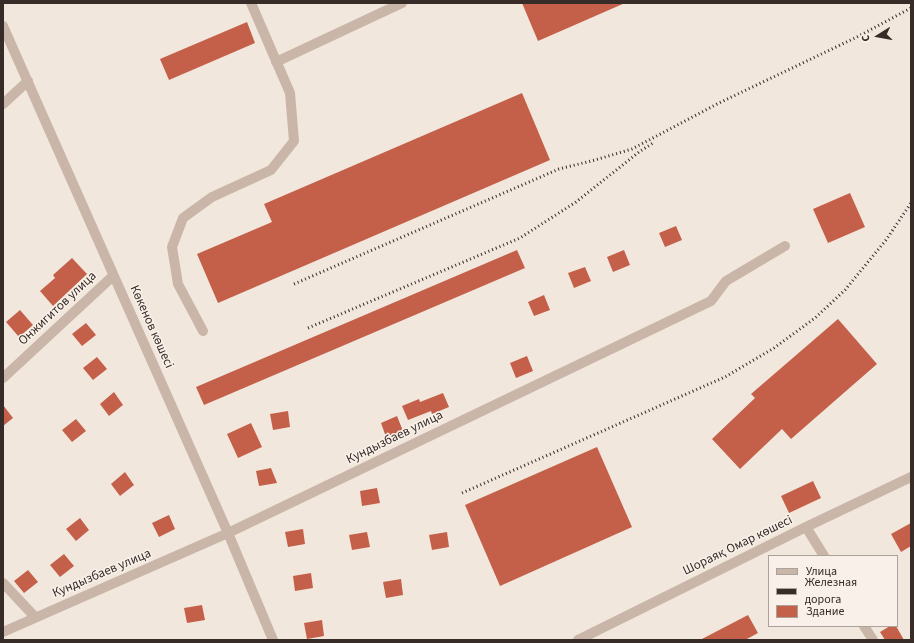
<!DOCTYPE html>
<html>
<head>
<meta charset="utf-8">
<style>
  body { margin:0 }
  #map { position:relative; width:914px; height:643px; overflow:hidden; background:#f2e7dd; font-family:"Source Sans 3",sans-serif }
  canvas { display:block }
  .frame { position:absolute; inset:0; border:4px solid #372c28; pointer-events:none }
  .legend { position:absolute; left:768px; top:555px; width:130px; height:72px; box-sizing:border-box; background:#f9f1e9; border:1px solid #aba29c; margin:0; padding:5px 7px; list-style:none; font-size:12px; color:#372c28 }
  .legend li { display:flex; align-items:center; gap:8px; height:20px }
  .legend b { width:20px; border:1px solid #aba29c }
  .north { position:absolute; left:858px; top:16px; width:40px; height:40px; -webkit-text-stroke:3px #f9f1e9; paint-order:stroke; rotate:259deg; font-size:11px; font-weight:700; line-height:16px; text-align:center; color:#372c28 }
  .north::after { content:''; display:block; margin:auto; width:14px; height:18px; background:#372c28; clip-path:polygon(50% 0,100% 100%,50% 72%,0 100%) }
</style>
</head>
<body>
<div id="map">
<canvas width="914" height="643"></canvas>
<div class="frame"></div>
<ul class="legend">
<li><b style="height:5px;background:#cab6a9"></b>Улица</li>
<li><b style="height:5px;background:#372c28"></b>Железная дорога</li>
<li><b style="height:11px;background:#c46049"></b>Здание</li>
</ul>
<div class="north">С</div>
</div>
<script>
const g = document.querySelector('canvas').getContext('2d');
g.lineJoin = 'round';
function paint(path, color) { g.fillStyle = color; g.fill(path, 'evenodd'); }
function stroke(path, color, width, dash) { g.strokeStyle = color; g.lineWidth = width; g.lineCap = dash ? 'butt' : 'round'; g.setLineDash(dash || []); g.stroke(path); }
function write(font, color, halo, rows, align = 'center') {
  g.font = font + ' "Source Sans 3",sans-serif'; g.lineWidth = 3; g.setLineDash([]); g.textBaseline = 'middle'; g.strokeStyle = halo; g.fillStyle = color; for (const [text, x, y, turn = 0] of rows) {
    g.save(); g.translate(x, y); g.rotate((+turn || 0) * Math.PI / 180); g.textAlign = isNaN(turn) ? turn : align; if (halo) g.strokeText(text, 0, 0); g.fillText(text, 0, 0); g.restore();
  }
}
paint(new Path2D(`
  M522 3H625L538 41Z
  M247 22 255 43 169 80 160 59Z
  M522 93 550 160 218 303 197 254 272 222 264 204Z
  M850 193 865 227 828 243 813 209Z
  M676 226 682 240 665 247 659 233Z
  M517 250 525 268 204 405 196 387Z
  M624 250 630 265 613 272 607 257Z
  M72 258 87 274 53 306 40 291 55 278 53 275Z
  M585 267 591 281 574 288 568 273Z
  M544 295 550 310 534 316 528 302Z
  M20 310 33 325 19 337 6 322Z
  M838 319 877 364 791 439 782 429 740 469 712 439 755 398 751 394Z
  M86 323 96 335 82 346 72 334Z
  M527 356 533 371 516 378 510 363Z
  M97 357 107 369 93 380 83 368Z
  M114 392 123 405 109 416 100 404Z
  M443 393 449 407 432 414 431 411 408 420 402 406 419 399 420 402Z
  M3 405 13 418 3 426Z
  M288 411 290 427 273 430 270 414Z
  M397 416 403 431 386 437 381 423Z
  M76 419 86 431 72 442 62 430Z
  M251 423 262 447 238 458 227 434Z
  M597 447 632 527 500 586 465 505Z
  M271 468 277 483 259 486 256 471Z
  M125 472 134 485 120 496 111 484Z
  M813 481 821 498 789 513 781 496Z
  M377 488 380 503 362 506 360 491Z
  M169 515 175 529 159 537 152 523Z
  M80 518 89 530 76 541 66 529Z
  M911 523V546L901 552 891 534Z
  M303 529 305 544 288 547 285 532Z
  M367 532 370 547 352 550 349 535Z
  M447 532 449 547 432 550 429 535Z
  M64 554 74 566 60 577 50 565Z
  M28 570 38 582 24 593 14 581Z
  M311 573 313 588 295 591 293 576Z
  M401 579 403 595 386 598 383 582Z
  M202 605 205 620 187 623 184 608Z
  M748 615 758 633 745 640H700Z
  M322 620 324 636 307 639 304 623Z
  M890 626H896L904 640H885L880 632Z`), '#c46049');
stroke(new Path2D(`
  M3 26 228 533 273 640
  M276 62 402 3
  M3 104 28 81
  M203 331 178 284 172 247 183 218 212 197 271 170 294 141 290 93 251 3
  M3 378 113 276
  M806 527 824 556
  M3 583 35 617
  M864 626 873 640
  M3 632 228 533 711 301 726 281 785 246
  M578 640 806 527 911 477`), '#cab6a9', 10);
stroke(new Path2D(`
  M294 284 559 169 595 160 632 149 719 103 857 37 911 8
  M308 328 520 238 576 202 639 152 653 143
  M462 493 725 377 774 348 815 318 845 290 886 240 911 203`), '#372c28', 3, [1, 3]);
write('13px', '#372c28', '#f9f1e9', [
  ["Онжигитов улица",58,309,-43],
  ["Көкенов көшесі",151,327,66],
  ["Кундызбаев улица",395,438,-26],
  ["Шораяқ Омар көшесі",738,546,-26],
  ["Кундызбаев улица",102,574,-23]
]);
</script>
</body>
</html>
